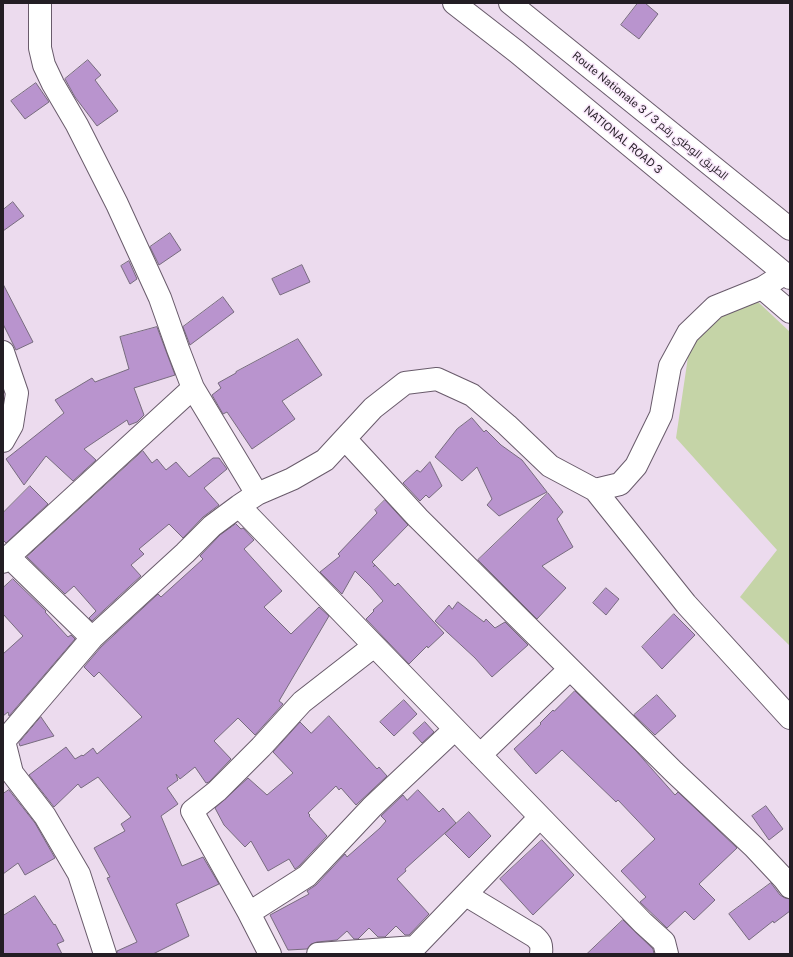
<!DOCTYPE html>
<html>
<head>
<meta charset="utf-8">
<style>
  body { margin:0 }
  #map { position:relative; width:793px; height:957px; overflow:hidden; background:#ecdbee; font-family:"Public Sans",sans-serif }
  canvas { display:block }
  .frame { position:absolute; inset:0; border:4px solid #231d24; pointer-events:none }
</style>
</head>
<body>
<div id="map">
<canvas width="793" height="957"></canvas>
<div class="frame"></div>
</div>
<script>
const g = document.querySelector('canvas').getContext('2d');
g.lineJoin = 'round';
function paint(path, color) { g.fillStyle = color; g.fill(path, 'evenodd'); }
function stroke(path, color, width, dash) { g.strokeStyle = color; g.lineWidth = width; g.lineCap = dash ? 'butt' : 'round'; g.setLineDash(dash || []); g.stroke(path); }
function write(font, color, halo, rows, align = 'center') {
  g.font = font + ' "Public Sans",Cairo,sans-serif'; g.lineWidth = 3; g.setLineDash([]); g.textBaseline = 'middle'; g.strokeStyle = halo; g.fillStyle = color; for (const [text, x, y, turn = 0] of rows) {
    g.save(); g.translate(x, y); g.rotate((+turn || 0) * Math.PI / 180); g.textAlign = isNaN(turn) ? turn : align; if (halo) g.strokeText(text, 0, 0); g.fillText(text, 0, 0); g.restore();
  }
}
paint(new Path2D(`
  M756 300 790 332V646L740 597 777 550 676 438 689 350 716 313Z`), '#c5d4a7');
const building = new Path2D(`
  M638 3H645L658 14 639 39 621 25Z
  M88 60 101 75 95 80 118 111 97 126 75 97 65 79Z
  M36 83 49 102 25 119 11 101Z
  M13 202 24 216 3 231V210Z
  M170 233 181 250 159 265 150 247Z
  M129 261 137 279 130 284 121 266Z
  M302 265 310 282 280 295 272 279Z
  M3 284 33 342 16 350 3 324Z
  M223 297 234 312 190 345 183 327Z
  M157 327 175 375 134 388 144 415 137 422 129 425 127 420 84 449 96 460 73 481 46 456 24 485 6 459 64 413 55 400 92 378 95 382 129 369 120 337Z
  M298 339 322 375 282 401 295 419 252 449 227 412 223 414 212 395 221 388 218 383 236 373V372Z
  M472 418 484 432 486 430 501 445 522 460 547 492 499 516 487 505 492 499 477 467 462 481 435 457 457 429Z
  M143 451 152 463 157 459 166 470 176 462 189 477 213 458H219L227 469 204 488 219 505 203 517 183 538 169 524 139 549 144 554 131 565 141 576 92 621 89 618 96 611 74 586 65 594 27 557Z
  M430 462 442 486 429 498 426 495 420 501 403 483 417 470 420 472Z
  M30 486 48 504 6 543 3 540V513Z
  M548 493 563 512 557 519 573 547 542 566 566 588 537 619 478 560Z
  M385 500 408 525 372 562 375 565 373 567 375 565 395 586 398 583 444 633 428 648 427 646 409 664 366 619 374 611 373 610 383 601 371 587 355 571 342 594 320 572 340 556 338 554 377 513 375 510Z
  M236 524 241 529 243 528 254 540 244 549 282 591 264 607 291 634 319 607 329 616 279 701 283 704 255 735 238 718 214 741 231 759 209 782 206 783 195 767 180 779 176 774 178 780 167 788 178 804 161 816 182 866 203 857 219 884 176 904 189 936 153 954H117V951L137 942 107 878 110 877 94 848 125 831 121 824 131 817 98 777 81 788 78 784 54 807 29 775 66 747 75 759 82 755 83 756 93 748 97 754 142 717 99 672 94 677 84 667 101 647 158 594 161 597 203 559 200 556 220 535Z
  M13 579 46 611 45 612 68 637 71 635 75 639 9 716 8 712 3 716V654L23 636 3 614V588Z
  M606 588 619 599 606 615 593 603Z
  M458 602 484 622 486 619 495 628 505 622 528 645 492 677 475 658 435 621 449 605 452 609Z
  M674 614 695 635 662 669 642 647Z
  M575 691 636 751 675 795 678 792 737 848 699 884 715 900 694 920 685 911 667 928 640 902 646 897 621 871 655 839 618 800 616 802 562 750 536 774 514 749 541 724 540 723 553 710 554 711Z
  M657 695 676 716 655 735 634 715Z
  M404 700 417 714 394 736 380 722Z
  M329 716 377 769 379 767 387 776 356 805 341 788 339 790 336 786 308 813 310 815 309 816 327 836 299 866 295 869 289 859 268 871 251 841 245 847 224 825 215 808 248 778 267 795 293 773 273 752 300 722 311 733Z
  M41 717 54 736 20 746 19 743Z
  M425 722 434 732 422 743 413 733Z
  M9 790 35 823 55 858 25 875 18 863 3 874V794Z
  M418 790 439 812 443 808 456 823 405 869 406 871 397 879 429 914 409 935H405L396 926 385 937H378L369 928 358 939H354L347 931 337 940 317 942 311 944 307 949 288 950 270 915 309 894 307 891 316 885 345 854 347 857 380 828 386 821 381 816 403 795 407 800Z
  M766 806 783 829 769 840 752 816Z
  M469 812 491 836 469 858 445 834Z
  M542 840 574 875 533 915 500 879Z
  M771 883 780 895 785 898 790 899V911L774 923 773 921 749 940 729 914Z
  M35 896 54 925 55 924 64 941 57 944 62 954H3V916Z
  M623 920 653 949 654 954H587Z`);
paint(building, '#b994ce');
stroke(building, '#776b7e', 1);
const minor = new Path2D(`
  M40 3V48L44 65 53 84 77 125 117 204 160 298 178 349 193 388 257 494
  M762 288 790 312
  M3 352 17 393 12 425 3 441
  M346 440 418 518 674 772 754 847 784 879 790 887
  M595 490 620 484 636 466 661 415 670 366 688 333 715 307 762 288 784 274
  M239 506 643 923 664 942 667 954
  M9 557 92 638
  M3 562 193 388
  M4 741 92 638 185 553 212 526 239 506 257 494 292 479 325 460 373 408 405 383 437 379 472 395 507 425 550 466 595 490 686 604 790 718
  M4 741 12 773 45 816 79 874 105 954
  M480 755 570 669
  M466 895 534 936C541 942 542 945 541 954
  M249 913 307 876 372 807 455 729
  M270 954 249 913 192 811 217 791 261 747 302 702 374 646
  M318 954 415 947 540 817`);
const trunk = new Path2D(`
  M454 3 517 52 790 278
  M510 3 790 229`);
stroke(minor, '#695b6b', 24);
stroke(trunk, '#695b6b', 24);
stroke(minor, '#fff', 22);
stroke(trunk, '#fff', 22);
write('11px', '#231d24', '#f9e8fb', [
  ["Route Nationale 3 / الطريق الوطني رقم 3",650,116,39],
  ["NATIONAL ROAD 3",623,140,40]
]);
</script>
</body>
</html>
